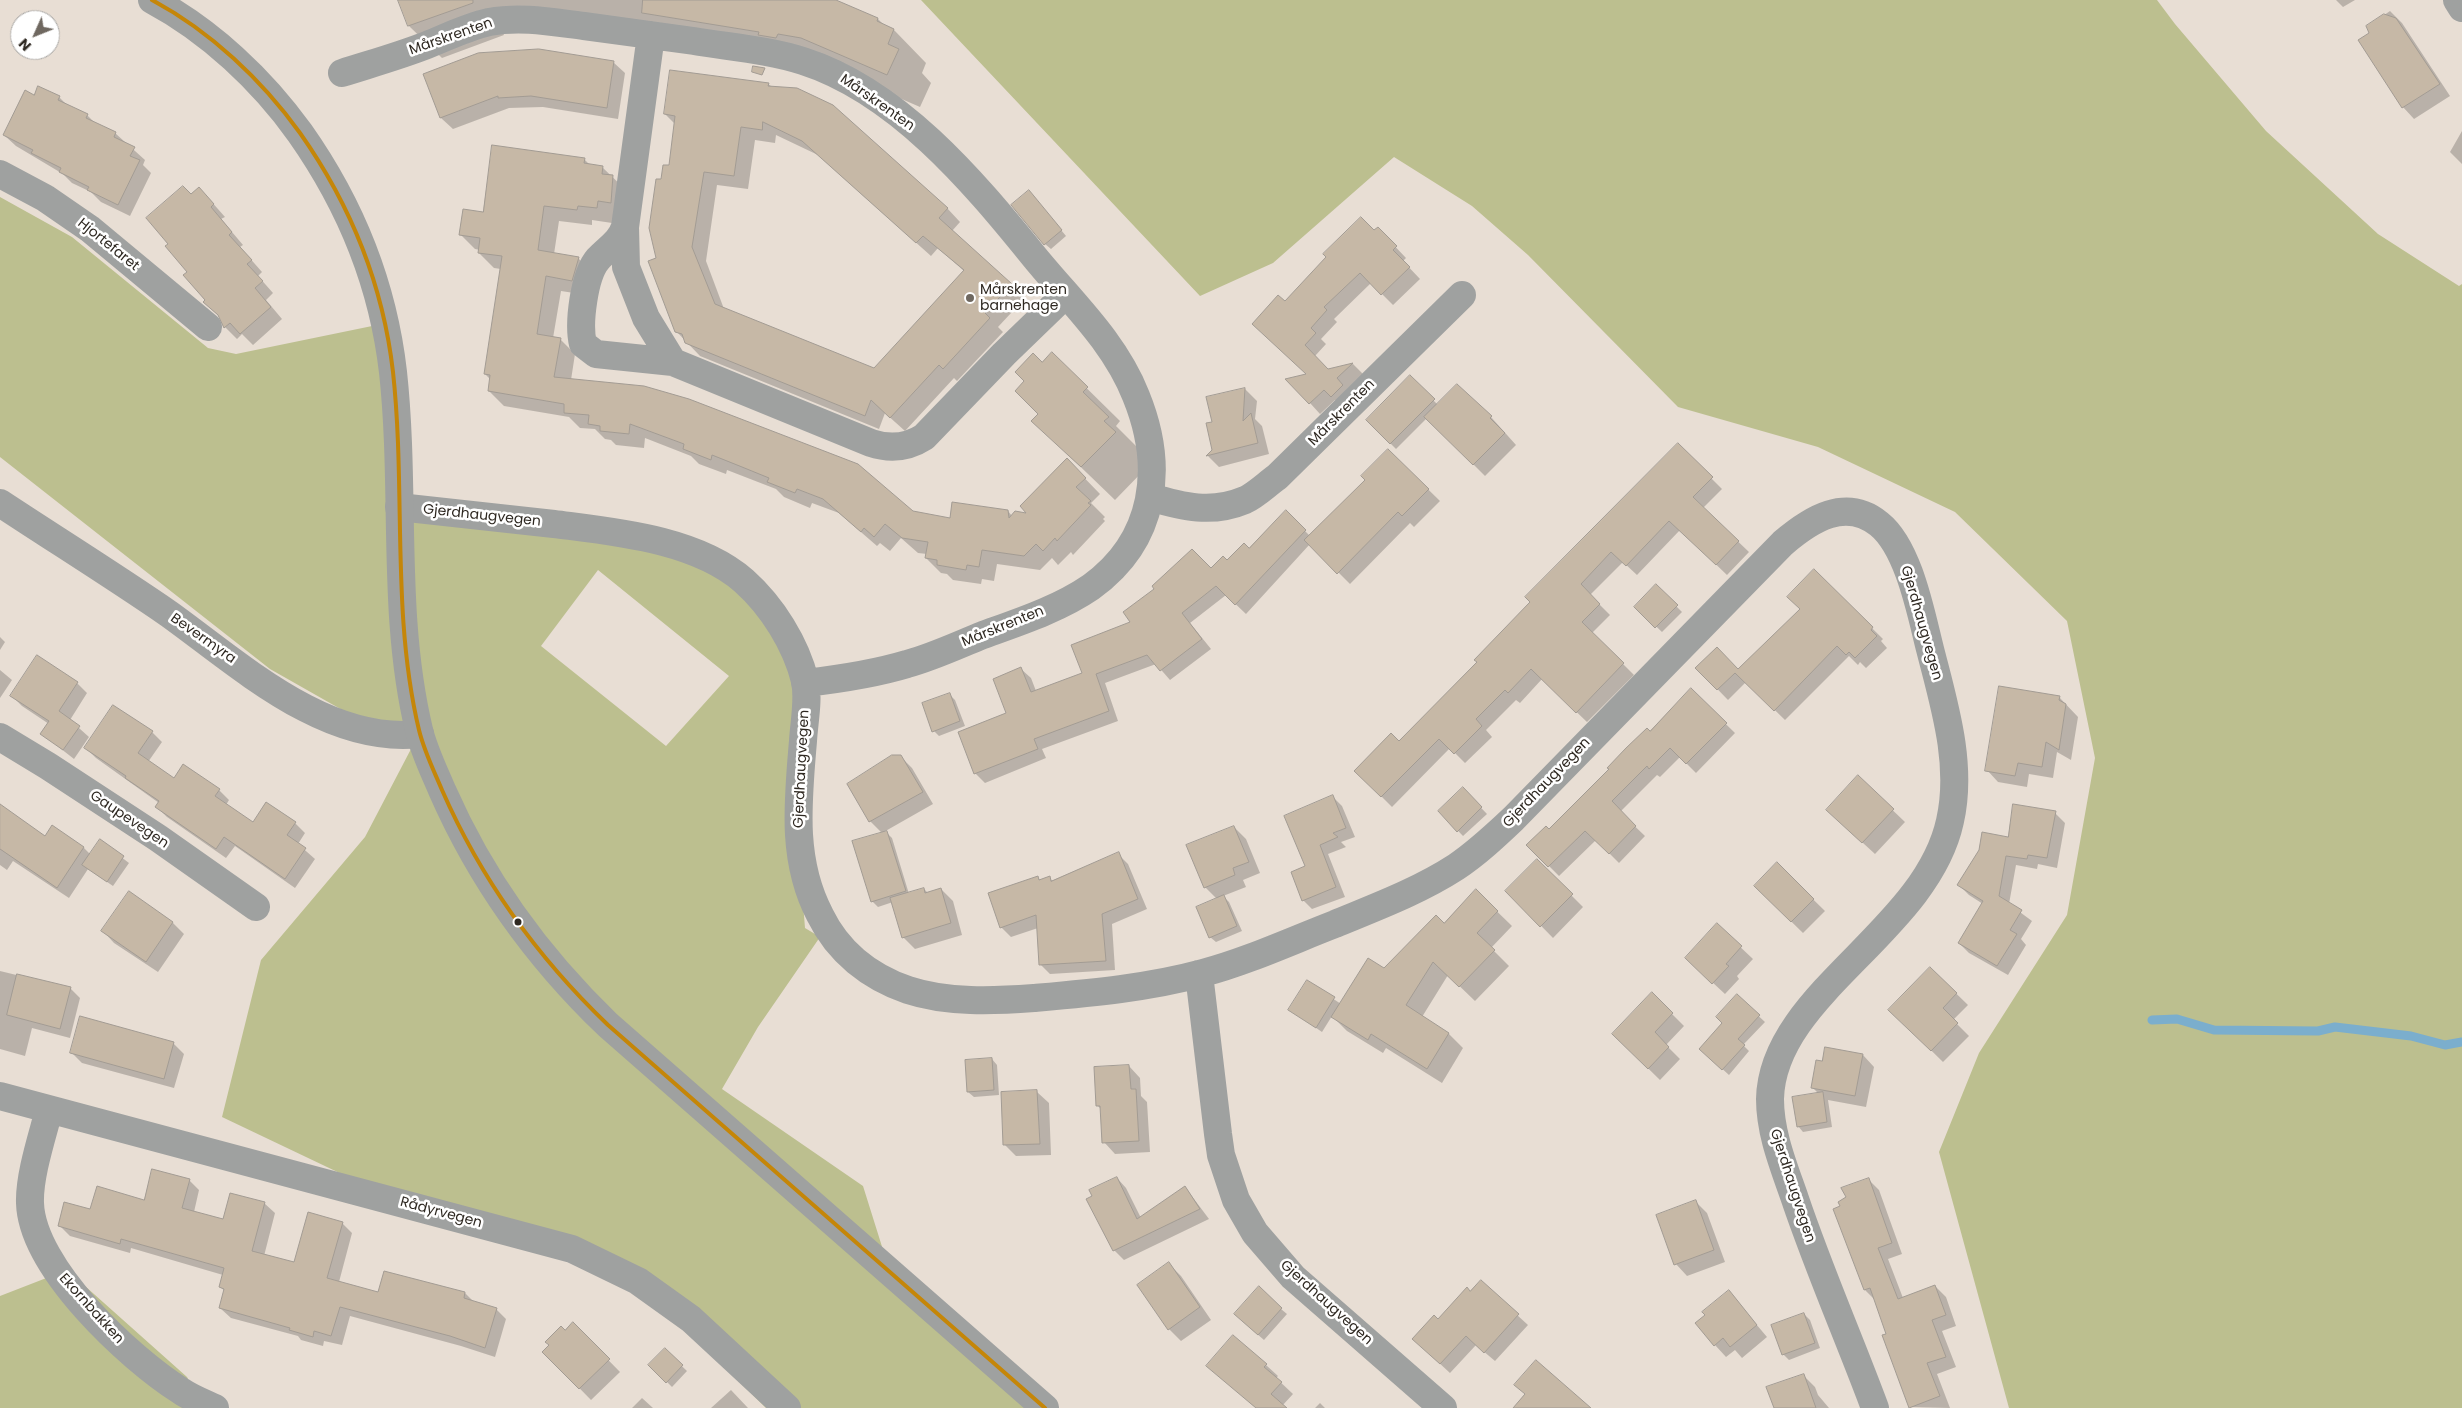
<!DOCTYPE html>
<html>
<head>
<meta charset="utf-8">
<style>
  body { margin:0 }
  #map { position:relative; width:2462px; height:1408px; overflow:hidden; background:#e8ded4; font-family:Poppins,sans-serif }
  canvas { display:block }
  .north { position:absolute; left:10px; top:10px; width:50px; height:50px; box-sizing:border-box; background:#fff; border:1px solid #aba9a6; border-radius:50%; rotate:226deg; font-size:14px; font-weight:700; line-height:20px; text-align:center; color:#2e2821 }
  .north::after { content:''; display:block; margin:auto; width:18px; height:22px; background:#6f6860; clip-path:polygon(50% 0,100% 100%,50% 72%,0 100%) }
</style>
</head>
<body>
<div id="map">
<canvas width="2462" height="1408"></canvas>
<div class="north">N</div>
</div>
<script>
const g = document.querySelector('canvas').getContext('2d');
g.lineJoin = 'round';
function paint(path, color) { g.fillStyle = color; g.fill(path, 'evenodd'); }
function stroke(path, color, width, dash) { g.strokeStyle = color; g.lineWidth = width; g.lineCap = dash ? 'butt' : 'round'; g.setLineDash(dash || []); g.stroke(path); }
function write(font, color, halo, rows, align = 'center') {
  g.font = font + ' Poppins,sans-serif'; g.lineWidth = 5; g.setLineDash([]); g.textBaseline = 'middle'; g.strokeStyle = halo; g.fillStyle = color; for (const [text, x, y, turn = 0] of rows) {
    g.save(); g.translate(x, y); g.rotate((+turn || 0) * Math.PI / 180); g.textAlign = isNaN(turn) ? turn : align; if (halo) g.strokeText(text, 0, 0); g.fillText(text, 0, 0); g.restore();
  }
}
paint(new Path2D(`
  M921 0H2157L2175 24 2266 131 2378 234 2459 286 2462 284V1408H2009L1939 1152 1979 1053 2067 915 2095 758 2067 621 1955 512 1818 447 1678 407 1528 255 1472 206 1394 157 1273 263 1200 296Z
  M0 197 72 237 208 348 236 354 377 325 414 499 714 557 793 623 795 803 805 928 820 937 758 1027 722 1089 863 1186 884 1253 1034 1408H766L617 1262 348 1177 222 1117 261 960 365 837 411 749 270 669 0 457ZM598 570 729 676 666 746 541 646Z
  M67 1270 187 1377 203 1408H0V1296Z`), '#bcbf8f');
paint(new Path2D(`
  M400 0H833L878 19 885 26 894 30 926 63 922 73 931 83 920 107 835 70 498 21 504 35 442 58 409 26Z
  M2336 0H2355L2343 7Z
  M2390 11 2402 23 2450 96 2414 119 2403 107 2367 27Z
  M613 62 625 73 618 119 543 107 509 108 453 129 441 118 425 74Z
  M768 84 947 208 960 222 952 231 1025 298 998 327 1003 332 957 381 954 378 905 431 885 413 879 429 700 356 676 331 657 259 662 181 670 167 675 124 665 114ZM776 135 818 155 931 256 938 248 964 271 874 369 724 309 706 261 717 185 748 189 755 140 775 143Z
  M34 97H59L68 106 87 115 96 124 115 133 145 160 143 165 151 173 130 216 101 202 91 192 72 183 63 174 16 146 4 135Z
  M2462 131V164L2450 152Z
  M584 159 590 165 602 167 628 192 612 223 592 220V225L559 221 554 254 578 258 593 273 587 295 561 291 553 338 560 339 575 354 571 380 912 513 951 519 1008 511 1012 516 1029 515 1067 460 1100 494 1091 503 1105 517 1103 519 1105 521 1073 555 1071 552 1058 565 1052 558 1040 570 997 564 994 581 982 579 981 584 953 580 947 574 941 573 926 558 927 554 918 553 901 538 890 551 880 543 877 546 839 513 812 503 810 508 784 497 776 489 727 470 726 474 699 464 691 456 645 438 644 448 616 445 611 440 605 439 595 429 580 428 569 417 504 406 489 391 491 380 485 374 501 269 494 268 479 253 480 250 475 249 460 234 484 213Z
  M191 195 210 200 225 217 221 219 243 245 240 247 262 272 258 276 273 293 266 300 282 319 253 345 242 334 237 339 225 327 221 318 204 302 207 300 188 272Z
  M1034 197 1066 236 1051 249 1045 244Z
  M1374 232 1388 239 1406 258 1403 261 1420 279 1393 305 1371 283 1334 319 1337 322 1321 339 1326 344 1315 356 1328 370 1353 364 1363 374 1346 390 1353 397 1342 407 1335 400 1320 414 1310 403 1308 375 1285 303Z
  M1052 354 1120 421 1116 426 1141 451 1148 466 1115 500 1033 421 1040 414 1042 364Z
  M1410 377 1438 405 1491 417 1516 445 1485 476 1427 418 1396 449 1367 420Z
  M1245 389 1257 401 1255 419 1262 426 1269 454 1219 467 1208 456 1214 450 1213 423 1207 398Z
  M1678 445 1722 489 1703 508 1749 552 1727 575 1680 530 1637 575 1623 562 1590 595 1610 615 1592 633 1634 675 1587 722 1542 679 1520 703 1516 700 1486 730 1492 737 1465 763 1450 748 1392 807 1356 771 1399 743 1478 662Z
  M1388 450 1440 501 1414 527 1410 523 1350 584 1310 544 1246 614 1226 595 1190 623 1211 649 1170 680 1156 664 1105 683 1118 721 1042 749 1046 758 985 783 975 773 1008 713 1021 669 1031 678 1036 691 1084 674 1132 623 1211 570 1249 550 1286 512 1310 536 1367 480Z
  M1814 571 1883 639 1881 641 1887 648 1866 668 1860 662 1858 665 1849 656 1785 720 1746 682 1728 700 1697 668 1739 670 1802 609Z
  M1656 586 1682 612 1662 632 1636 607Z
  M0 637 5 642 0 650Z
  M0 670 12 680 0 698Z
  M77 683 87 693 70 720 89 737 74 759 42 734 49 724 22 706 12 696Z
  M1691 690 1735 733 1696 773 1680 757 1660 777 1657 775 1620 812 1645 836 1619 863 1596 840 1559 876 1528 845 1549 831Z
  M949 694 955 700 965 726 939 736 934 731Z
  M2059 697 2078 717 2071 760 2057 752 2053 778 2029 774 2027 787 1998 782 1987 770Z
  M152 732 162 742 148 762 174 780 184 766 219 790 229 800 226 805 253 824 295 823 305 833 298 844 315 859 295 888 235 846 226 858 167 817 157 807 159 803 96 758 86 748Z
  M900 756 912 768 933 804 882 833 870 821Z
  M1858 777 1905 822 1875 854 1839 821Z
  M1463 789 1487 814 1463 836 1439 811Z
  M1332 796 1342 806 1355 837 1341 842 1346 847 1328 854 1345 897 1312 909 1303 900 1306 867Z
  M0 806 45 837 84 848 91 855 100 841 129 863 113 886 88 869 69 898 13 861 7 870 0 865Z
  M2055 813 2065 823 2057 868 2038 864 2037 869 2016 865 2009 904 2032 921 2021 939 2026 945 2008 975 1969 953 1959 943 1983 904 1969 895 1959 885 2009 838Z
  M1234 827 1246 839 1260 873 1243 880 1246 887 1223 896 1229 902 1242 931 1216 942 1210 937 1217 899 1205 887Z
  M887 833 892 838 909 894 924 889 928 893 941 889 953 901 962 935 915 949 903 937 893 902 878 907 872 901Z
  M1118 854 1128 864 1147 909 1112 924 1115 970 1050 974 1040 964 1038 928 1011 937 1001 927 1037 877 1041 881 1049 878 1053 881Z
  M1537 861 1583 907 1553 938 1507 891Z
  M1777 864 1825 911 1803 933 1755 886Z
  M1476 891 1512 926 1491 948 1509 966 1475 1001 1448 975 1422 1017 1449 1034 1463 1048 1442 1083 1386 1048 1383 1053 1347 1031 1332 1016 1322 1032 1290 1010 1308 982 1341 1004 1444 925Z
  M173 923 184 934 158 972 114 943 103 931Z
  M1717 925 1753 959 1737 976 1739 979 1725 994 1698 969Z
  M1930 968 1968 1005 1953 1020 1969 1036 1943 1062 1890 1010Z
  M0 971 70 988 80 998 70 1038 32 1028 25 1056 0 1049Z
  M1652 994 1684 1026 1666 1045 1680 1059 1660 1080 1613 1034Z
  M1737 996 1765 1022 1743 1045 1749 1051 1729 1075 1706 1054Z
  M173 1043 184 1054 174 1088 82 1063 71 1052Z
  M1863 1055 1874 1067 1866 1107 1828 1100 1832 1127 1803 1132 1798 1126 1819 1094 1812 1087 1823 1062Z
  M992 1059 997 1065 999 1095 974 1097 968 1092Z
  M1129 1066 1140 1078 1141 1096 1147 1102 1150 1152 1115 1154 1104 1142 1102 1110 1097 1105Z
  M1037 1092 1049 1103 1051 1155 1016 1156 1004 1144Z
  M1117 1178 1126 1188 1141 1218 1185 1187 1209 1219 1124 1260 1114 1250Z
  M189 1180 199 1190 194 1212 224 1220 264 1203 275 1213 264 1256 295 1264 342 1223 352 1233 339 1282 379 1294 465 1293 475 1303 496 1309 506 1319 495 1357 461 1346 350 1316 342 1345 324 1341 323 1346 301 1340 298 1336 231 1318 220 1308 225 1291 220 1287 223 1275 131 1248 130 1253 70 1236 60 1226 91 1211 145 1202Z
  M1869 1180 1879 1190 1902 1254 1888 1259 1903 1298 1935 1286 1946 1297 1956 1326 1942 1331 1956 1367 1937 1374 1950 1408 1910 1407 1899 1381 1901 1380 1888 1334 1875 1300 1865 1290 1841 1207Z
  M1695 1201 1707 1213 1725 1262 1687 1276 1676 1264 1657 1215Z
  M1169 1264 1181 1276 1211 1320 1181 1341 1169 1329Z
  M1481 1282 1528 1325 1495 1361 1476 1345 1450 1373 1424 1349 1438 1321Z
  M1729 1292 1767 1337 1742 1358 1735 1350 1726 1357 1715 1345Z
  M1281 1309 1287 1314 1264 1340 1241 1320Z
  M1804 1314 1810 1320 1820 1348 1789 1360 1783 1354Z
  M573 1324 620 1372 591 1400 544 1352Z
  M665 1350 687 1371 672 1387 650 1365Z
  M1266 1365 1278 1376 1276 1378 1293 1394 1282 1406 1284 1408H1256L1208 1366Z
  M1803 1375 1815 1387 1818 1395 1829 1408H1776Z
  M731 1390 748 1408H711Z
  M642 1398 653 1408H632Z
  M1320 1403 1325 1408H1315Z`), '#0003');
stroke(new Path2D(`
  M2152 1020 2177 1019 2214 1030 2318 1031 2335 1027 2411 1036 2445 1045 2462 1042`), '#7baecd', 9);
const building = new Path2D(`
  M398 0H473V3L408 26Z
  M643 0H836L878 18 877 21 894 29 888 44 899 49 887 75 801 38 778 34 776 38 758 35 759 32 642 13Z
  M2384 14 2396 18 2440 84 2402 108 2358 40 2369 33 2366 26Z
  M539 49 614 61 607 108 531 96 498 98V96L440 118 423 74 478 53Z
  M753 66 765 68 762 75 752 72Z
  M670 70 769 83 768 86 797 88 833 105 948 208 939 218 1012 284 985 313 990 318 943 369 939 365 890 418 871 400 865 416 685 343 682 334 675 332 648 261 656 258 649 228 656 179H661L663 165H669L675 116 664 114ZM763 122 802 141 916 243 923 236 964 270 874 368 715 304 692 247 704 172 734 176 741 127 762 130Z
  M38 86 60 96 58 100 88 114 86 118 116 132 114 137 135 147 130 156 140 160 118 205 87 190 89 187 59 172 61 168 31 153 33 150 3 135 25 90 34 95Z
  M492 145 585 158 584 163 603 166 602 174 613 175 611 203 598 201 597 208 578 206 577 210 544 206 538 250 579 257 572 281 546 276 537 334 561 338 554 377 644 386 689 399 858 464 913 511 950 518 952 502 1008 510 1009 518 1015 511 1026 513 1020 506 1067 458 1086 478 1076 487 1091 501 1088 503 1091 505 1057 541 1055 538 1043 551 1036 544 1024 556 982 550 979 567 967 565 966 570 937 565V560L925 558 928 542 902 538 885 524 874 537 864 528 861 532 823 499 797 489 795 493 767 482 769 478 742 467 712 455 711 460 683 449 684 444 630 424 629 434 600 431V426L588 424 589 415 564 413V404L488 391 490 375 484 374 502 256 478 253 480 238 459 235 463 209 483 212Z
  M183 186 191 194 199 187 214 204 211 207 232 232 229 235 252 260 247 264 263 281 255 288 271 307 240 334 230 323 224 328 218 315 203 302 205 300 183 275 187 272 165 246 168 244 146 218Z
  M1029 190 1062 230 1044 245 1011 205Z
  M1361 217 1374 230 1378 227 1397 246 1393 250 1410 267 1381 295 1360 273 1324 307 1327 310 1311 328 1316 333 1305 345 1328 369 1353 363 1337 378 1343 385 1331 397 1324 390 1309 404 1285 379 1306 374 1252 324 1278 295 1285 301 1326 257 1323 254Z
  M1052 352 1088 387 1083 392 1109 417 1104 421 1116 432 1081 467 1031 421 1038 414 1015 391 1024 381 1015 372 1033 353 1042 362Z
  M1410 375 1435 399 1390 444 1366 420Z
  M1457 384 1492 416 1490 418 1505 433 1473 465 1424 417Z
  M1245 388 1243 421 1251 413 1258 443 1206 456 1212 450 1206 423 1212 422 1206 397Z
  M1678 443 1713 477 1693 497 1739 541 1716 565 1669 521 1626 566 1611 552 1581 584 1600 604 1582 622 1624 663 1576 713 1531 669 1508 693 1505 690 1476 719 1482 726 1454 754 1439 739 1381 797 1354 771 1391 733 1399 741 1477 662 1474 660 1530 602 1525 597Z
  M1388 449 1429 489 1402 516 1398 512 1337 574 1304 540 1365 480 1361 476Z
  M1286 510 1306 530 1235 605 1216 586 1182 613 1202 639 1160 671 1147 655 1096 674 1109 711 1034 739 1038 749 974 774 958 732 1006 713 993 679 1021 667 1031 692 1082 673 1071 645 1130 622 1123 612 1154 589 1152 586 1192 549 1211 568 1223 556 1227 560 1244 543 1249 548Z
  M1814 569 1873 627 1871 630 1877 636 1855 658 1849 652 1846 655 1837 646 1774 711 1735 673 1717 690 1695 668 1717 647 1738 669 1800 609 1787 597Z
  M1656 584 1678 605 1655 628 1634 607Z
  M37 655 78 682 59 711 80 726 63 750 40 734 49 721 10 696Z
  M1999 686 2060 696 2059 700 2066 704 2059 750 2046 742 2042 767 2018 763 2015 776 1985 771Z
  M1691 688 1727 723 1686 764 1670 748 1649 769 1647 766 1612 801 1636 826 1609 854 1585 831 1548 867 1526 845 1546 826 1549 829 1609 769 1607 768 1626 748 1647 728 1650 731Z
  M950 693 960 721 932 732 922 703Z
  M113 705 153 731 138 753 174 778 183 764 220 789 215 796 253 822 266 802 296 822 287 835 306 848 285 879 224 837 216 849 155 807 159 801 125 778 126 776 84 748Z
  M892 755H901L923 792 869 822 847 784Z
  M1858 775 1894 809 1862 843 1826 810Z
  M1463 787 1482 807 1457 832 1438 811Z
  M1333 795 1346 828 1333 833 1338 837 1320 845 1336 887 1302 901 1291 872 1305 866 1284 816Z
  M0 804 45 836 52 825 84 847 57 888 0 849Z
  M2013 804 2056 811 2047 858 2028 855 2027 859 2006 856 1999 896 2022 910 2010 930 2017 934 1997 966 1958 943 1983 901 1957 885 1979 850 1982 832 2008 837Z
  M1234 826 1249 862 1233 868 1235 875 1204 888 1186 845Z
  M887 831 906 891 871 902 852 841Z
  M100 839 124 856 107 882 82 865Z
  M1119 852 1138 899 1102 914 1106 961 1039 965 1036 915 1000 928 988 893 1038 876 1039 880 1050 876 1051 881Z
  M1537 859 1573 894 1540 927 1505 891Z
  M1777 862 1814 899 1791 922 1754 886Z
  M924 888 925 893 941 888 951 923 902 938 890 898Z
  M1476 889 1498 911 1477 933 1495 950 1459 987 1433 962 1406 1005 1449 1033 1427 1069 1371 1034 1368 1040 1331 1017 1368 958 1384 968 1436 915 1444 923Z
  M129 891 173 922 146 962 101 931Z
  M1224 895 1237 926 1209 938 1196 907Z
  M1717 923 1742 946 1726 964 1729 966 1712 984 1685 958Z
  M1930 967 1957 993 1943 1008 1958 1023 1931 1051 1888 1010Z
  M17 974 71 987 60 1029 7 1015Z
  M1307 980 1335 997 1316 1028 1288 1010Z
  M1652 992 1673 1013 1655 1032 1669 1047 1648 1069 1612 1034Z
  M1737 994 1760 1015 1738 1039 1745 1045 1722 1070 1699 1049 1722 1023 1716 1017Z
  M80 1016 174 1042 164 1079 70 1053Z
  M1825 1047 1863 1054 1855 1096 1811 1088 1816 1060 1822 1061Z
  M992 1058 994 1090 967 1092 965 1060Z
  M1129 1065 1131 1089H1136L1139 1141 1102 1143 1100 1106H1096L1094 1067Z
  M1037 1090 1040 1144 1003 1145 1001 1092Z
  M1823 1092 1827 1122 1797 1127 1792 1097Z
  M152 1169 190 1179 182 1208 223 1219 230 1193 265 1202 252 1251 294 1262 308 1212 343 1222 327 1278 378 1292 384 1271 465 1292 464 1298 497 1308 485 1348 450 1336 340 1307 331 1336 314 1331 313 1337 289 1330 290 1328 219 1308 224 1289 219 1287 224 1268 121 1239 120 1244 58 1226 64 1202 90 1209 97 1186 144 1200Z
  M1117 1177 1137 1219 1185 1186 1200 1209 1113 1251 1086 1199 1092 1196 1089 1190Z
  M1869 1178 1892 1243 1878 1248 1898 1299 1935 1285 1946 1315 1932 1320 1946 1357 1927 1363 1940 1396 1909 1408 1882 1335 1886 1334 1870 1288 1864 1290 1833 1209 1840 1206 1838 1202 1846 1197 1841 1188Z
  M1696 1200 1714 1250 1674 1265 1656 1215Z
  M1169 1262 1200 1307 1168 1330 1137 1285Z
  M1481 1280 1519 1314 1484 1353 1466 1336 1440 1364 1412 1339 1434 1315 1438 1319 1467 1287 1470 1291Z
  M1259 1286 1282 1308 1258 1335 1234 1314Z
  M1729 1290 1757 1325 1730 1347 1723 1338 1714 1346 1695 1323 1705 1315 1702 1312Z
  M1804 1313 1815 1343 1782 1355 1771 1325Z
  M573 1322 610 1359 579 1389 542 1352 549 1345 545 1342 561 1326 565 1330Z
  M1233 1335 1267 1364 1264 1367 1282 1382 1271 1394 1287 1408H1256L1206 1366Z
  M665 1348 683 1365 666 1383 648 1365Z
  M1536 1360 1591 1408H1513L1525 1394 1514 1385Z
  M1804 1374 1816 1408H1774L1766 1387Z`);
paint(building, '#c6b8a6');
stroke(building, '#a29b93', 1);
stroke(new Path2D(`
  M2457 0 2462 8
  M651 35 625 227 626 267 646 318 673 362 871 443C889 449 907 448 924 437L1004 354 1065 295
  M342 73C370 64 399 56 427 45 447 37 467 27 489 22 521 16 552 22 584 26 621 31 658 36 694 41 730 47 769 50 803 61 897 91 972 180 1032 254 1069 300 1114 340 1136 396 1165 467 1156 540 1091 587 1059 609 1019 622 983 635 958 645 933 657 907 664 874 674 840 679 805 683
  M0 174 45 198 90 229 208 327
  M625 227C620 242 608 248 598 259 584 275 578 324 583 344L596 354 673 362
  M1150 497C1183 507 1212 514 1245 500 1256 495 1267 484 1277 477L1462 295
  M0 503C56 540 114 576 169 614 240 665 326 745 420 734
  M399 507C451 513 503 518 554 524 615 532 696 539 744 581 772 606 796 644 805 681 809 700 804 722 803 741 798 801 791 860 820 915 838 952 870 977 908 990 947 1003 994 1001 1034 998 1090 993 1148 988 1203 973 1248 961 1291 941 1335 924 1376 907 1419 891 1456 867 1477 853 1495 836 1513 819L1783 543C1811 519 1846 497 1879 524 1909 548 1921 614 1930 649 1944 704 1963 764 1950 821 1926 932 1772 994 1770 1099 1770 1134 1784 1167 1795 1199 1819 1270 1849 1338 1875 1408
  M0 737 48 766 158 838 256 907
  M1199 974 1218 1134 1221 1155 1236 1200 1255 1233 1293 1277 1443 1408
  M0 1096 572 1249 638 1281 691 1319 787 1408
  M49 1110C42 1137 29 1176 30 1203 32 1268 129 1358 181 1391 191 1398 204 1403 215 1408`), '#9fa1a0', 28);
stroke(new Path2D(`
  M152 0C210 31 262 80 300 133 350 204 383 285 393 372 406 491 391 613 419 730 424 751 434 771 442 790 481 879 538 958 608 1025L1045 1408`), '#9fa1a0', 28);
stroke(new Path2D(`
  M152 0C210 31 262 80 300 133 350 204 383 285 393 372 406 491 391 613 419 730 424 751 434 771 442 790 481 879 538 958 608 1025L1045 1408`), '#c58608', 4);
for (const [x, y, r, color] of [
  [970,298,5,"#6f6860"],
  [518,922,4.5,"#2e2821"]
]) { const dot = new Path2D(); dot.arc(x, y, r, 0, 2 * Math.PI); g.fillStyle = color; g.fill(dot); stroke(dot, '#fff', 2); }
write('14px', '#2e2821', '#fff', [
  ["Mårskrenten",451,37,-19],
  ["Mårskrenten",877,103,35],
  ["Hjortefaret",108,245,39],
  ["Mårskrenten",1342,413,-45],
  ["Gjerdhaugvegen",482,516,6],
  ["Gjerdhaugvegen",1921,623,74],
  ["Mårskrenten",1003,627,-22],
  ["Bevermyra",203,639,35],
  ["Gjerdhaugvegen",802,769,-87],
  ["Gjerdhaugvegen",1547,783,-46],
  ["Gaupevegen",129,820,34],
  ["Gjerdhaugvegen",1792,1186,72],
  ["Rådyrvegen",441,1213,15],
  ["Gjerdhaugvegen",1326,1303,42],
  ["Ekornbakken",91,1309,48]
]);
write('14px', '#2e2821', '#fff', [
  ["Mårskrenten",980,290],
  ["barnehage",980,306]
], 'left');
</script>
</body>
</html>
